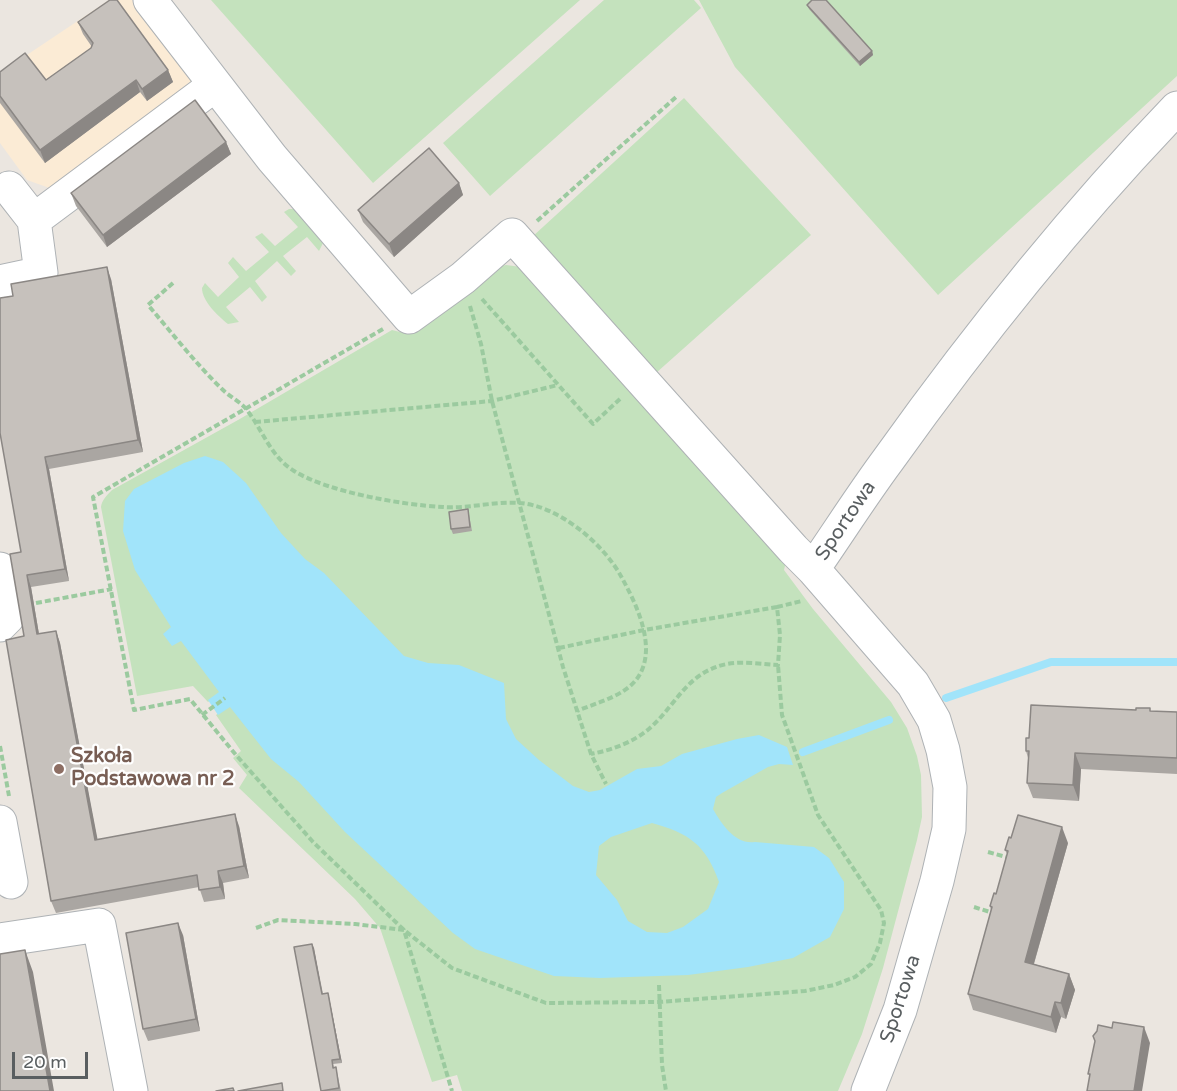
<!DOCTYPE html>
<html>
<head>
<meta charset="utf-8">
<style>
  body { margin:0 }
  #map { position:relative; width:1177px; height:1091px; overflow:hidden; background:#ebe6e0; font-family:"Varela Round",sans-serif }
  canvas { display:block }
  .scale { position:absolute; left:12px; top:1052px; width:76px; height:27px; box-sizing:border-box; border:3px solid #595e60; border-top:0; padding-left:8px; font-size:18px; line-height:21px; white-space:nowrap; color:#595e60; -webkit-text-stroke:4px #fff; paint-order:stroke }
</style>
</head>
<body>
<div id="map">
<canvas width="1177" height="1091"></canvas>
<div class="scale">20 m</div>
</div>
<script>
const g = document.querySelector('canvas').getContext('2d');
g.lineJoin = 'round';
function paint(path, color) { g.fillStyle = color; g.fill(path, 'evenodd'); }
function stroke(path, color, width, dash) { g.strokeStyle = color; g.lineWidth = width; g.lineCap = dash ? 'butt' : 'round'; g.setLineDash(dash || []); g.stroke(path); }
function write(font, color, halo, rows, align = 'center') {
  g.font = font + ' "Varela Round",sans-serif'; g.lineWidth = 4.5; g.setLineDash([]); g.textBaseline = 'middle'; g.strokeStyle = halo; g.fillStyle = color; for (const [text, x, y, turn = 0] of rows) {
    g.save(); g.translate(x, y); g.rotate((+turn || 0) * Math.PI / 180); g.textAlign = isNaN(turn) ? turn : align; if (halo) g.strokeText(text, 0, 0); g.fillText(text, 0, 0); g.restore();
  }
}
paint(new Path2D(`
  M109 0H132L196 83 55 190 27 180 0 143V73Z`), '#fbebd5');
paint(new Path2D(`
  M211 0H580L373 183Z
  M604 0H694L701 8 490 196 443 143Z
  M699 0H1177V76L938 295 735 67Z
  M684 98 811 235 656 373 532 237Z
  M289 209H297L325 239 319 251 307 237 283 256 296 271 291 276 277 261 255 281 267 297 262 302 250 287 226 307 239 322 228 324C218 316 202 301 202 288L205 283 218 297 239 277 228 263 233 257 246 271 269 252 255 237 262 233 275 246 298 227 284 212Z
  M506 265 521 267 787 557 784 570 813 609 891 702 907 728 917 756 921 775 922 817 917 840 883 968 862 1034 838 1091H462L457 1075 432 1082 380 928 355 899 239 788 247 775 233 758 241 751 216 715 229 705 220 694 208 702 193 686 137 696 101 507C102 500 106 496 112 490L238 420 392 330 404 333 477 276 492 268Z`), '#c4e2bd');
paint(new Path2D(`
  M205 456 223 462 246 483 281 533 305 559 324 573 404 656 428 663 459 665 504 683 506 719 516 739 539 760 573 786 589 792 600 790 637 769 661 766 682 754 737 739 759 735 787 747 793 765 779 764 768 767 722 793 716 797 713 809C722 825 736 845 755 842L814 847 829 858 844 882V909L830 937 793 958 748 967 688 975 600 978 554 976 475 949 453 933 345 832 299 782 271 759 230 707 218 715 208 700 219 692 181 641 172 646 163 634 171 627 135 570 123 531 125 501 134 489 184 463ZM652 823C689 833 706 845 719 882L708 909 683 927 667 933 647 932 628 921 617 900 596 875 599 846 611 837Z`), '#a1e4fa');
stroke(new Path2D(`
  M946 698 1051 662H1177
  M803 752 889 720`), '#a1e4fa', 8);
const minor = new Path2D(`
  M150 0 272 158 409 317 463 278 512 235 793 549 813 569 913 684 934 720 943 750 950 787 949 829 937 881 900 1010 868 1091
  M34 220 215 85
  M0 282 41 273 34 220 9 188
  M0 569 8 617 0 625
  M813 569C838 533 862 495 888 460 976 337 1072 217 1177 108
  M0 822 11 882
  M0 940 99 925 131 1091`);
stroke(minor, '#aeb2b5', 35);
stroke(new Path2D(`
  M537 221 676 97
  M173 283 148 305C172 333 196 364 223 390 230 397 241 402 247 410 263 431 271 457 294 471 328 492 402 505 443 507 468 509 494 501 520 503 559 506 604 544 622 578 634 600 646 625 646 650 645 692 608 698 577 711
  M482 299 593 424 621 398
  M470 306 481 344 492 401 563 667 591 754 606 784
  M383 329 93 497 134 710 190 699 236 755 313 842 404 930 452 968 546 1003 659 1002 805 991 834 985 855 977 871 964 880 943 884 923 881 910 818 815 782 715 778 665
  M255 422 492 401 558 385
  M36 603 112 589
  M777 607 802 601
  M559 648 644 630 777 607 780 635 778 665C762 664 743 661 727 664 687 672 677 704 650 728 634 742 612 750 591 754
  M202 715 225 698
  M0 746 9 796
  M988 852 1010 858
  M974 907 993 913
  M256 928 278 920 355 924 404 930 452 1091
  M659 985 662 1065 666 1091`), '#9bca9f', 4, [6, 3]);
stroke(minor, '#fff', 33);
paint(new Path2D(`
  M807 5 872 51 873 55 860 66 809 9Z
  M78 22 168 70 173 82 147 101 140 92 45 163 0 103V72L46 80 91 48 92 47 83 34Z
  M226 142 231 154 107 247 76 206 71 193Z
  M459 183 463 195 394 257 363 222 358 210Z
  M111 279 143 452 49 469 69 581 31 587 39 634 56 631 60 643 97 839 239 826 249 878 223 883 225 899 204 902 199 887 56 913 51 901 24 636 13 296Z
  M468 509 472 531 453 534 451 529Z
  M1151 711 1177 712V774L1081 769 1079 801 1033 798 1027 783 1028 758 1026 751Z
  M1068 843 1034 964 1069 974 1075 990 1066 1019 1061 1017 1056 1033 973 1010 968 994 991 910 990 906 996 894 1007 854 1005 850Z
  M183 935 200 1031 148 1041 143 1029Z
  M314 948 323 994 328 993 329 997 342 1063 333 1064 334 1068 336 1067 337 1072 341 1091H321Z`), '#aaa6a2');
paint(new Path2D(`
  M872 51 873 55 860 66 859 62Z
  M168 70 173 82 147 101 142 89Z
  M136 80 140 92 45 163 40 150Z
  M226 142 231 154 107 247 103 235Z
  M459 183 463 195 394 257 389 244Z
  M107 267 111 279 143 452 138 440Z
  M45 457 49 469 69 581 65 569Z
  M27 575 31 587 41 646 37 634Z
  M56 631 60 643 100 852 95 840Z
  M1075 753 1081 769 1079 801 1073 785Z
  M235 814 239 826 249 878 244 866Z
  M1062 827 1068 843 1030 977 1025 962Z
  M218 871 223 883 225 899 220 887Z
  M178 923 183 935 200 1031 196 1019Z
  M312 944 314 948 323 998 322 994Z
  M25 950 33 972 54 1091H50Z
  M1069 974 1075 990 1066 1019 1061 1003Z
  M328 993 329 997 342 1063 340 1059Z
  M1055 1002 1061 1017 1056 1033 1051 1017Z
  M1144 1027 1150 1043 1142 1091H1134Z`), '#8b8784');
const building = new Path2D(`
  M110 0H117L168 70 142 89 136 80 40 150 0 96V72L25 53 46 80 91 48 93 43 78 22Z
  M812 0H826L872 51 859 62 807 5Z
  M195 100 226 142 103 235 71 193Z
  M429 148 459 183 389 244 358 210Z
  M107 267 138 440 45 457 65 569 27 575 37 634 56 631 95 840 235 814 244 866 218 871 220 887 199 890 197 875 51 901 6 640 24 636 10 554 21 552 0 433V298L13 296 11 284Z
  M468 509 470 527 451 529 449 512Z
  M1031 705 1136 710V708H1150V711L1177 712V758L1075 753 1073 785 1027 783 1029 751H1026V738H1029Z
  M1018 815 1062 827 1025 962 1069 974 1061 1003 1055 1002 1051 1017 968 994 992 907 990 906 994 893 996 894 1008 851 1005 850 1009 837 1011 838Z
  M178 923 196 1019 143 1029 126 933Z
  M312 944 322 994 328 993 340 1059 332 1060 333 1068 336 1067 339 1088 321 1091 294 947Z
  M25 950 50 1091H0V954Z
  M1113 1022 1144 1027 1134 1091H1087L1090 1074H1088L1095 1041 1093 1036 1097 1031 1098 1025 1112 1028Z
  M282 1083 283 1091H238Z
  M233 1088 234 1091H216Z`);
paint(building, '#c6c1bc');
stroke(building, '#8b8784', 1.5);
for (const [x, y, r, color] of [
  [59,769,6,"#8d6e63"]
]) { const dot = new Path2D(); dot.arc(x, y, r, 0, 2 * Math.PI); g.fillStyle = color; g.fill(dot); stroke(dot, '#fff', 2); }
write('20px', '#595e60', '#fff', [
  ["Sportowa",846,521,-56],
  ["Sportowa",901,999,-72]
]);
write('bold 20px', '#785e54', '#fff', [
  ["Szkoła",71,757],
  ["Podstawowa nr 2",71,780]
], 'left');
</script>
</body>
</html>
